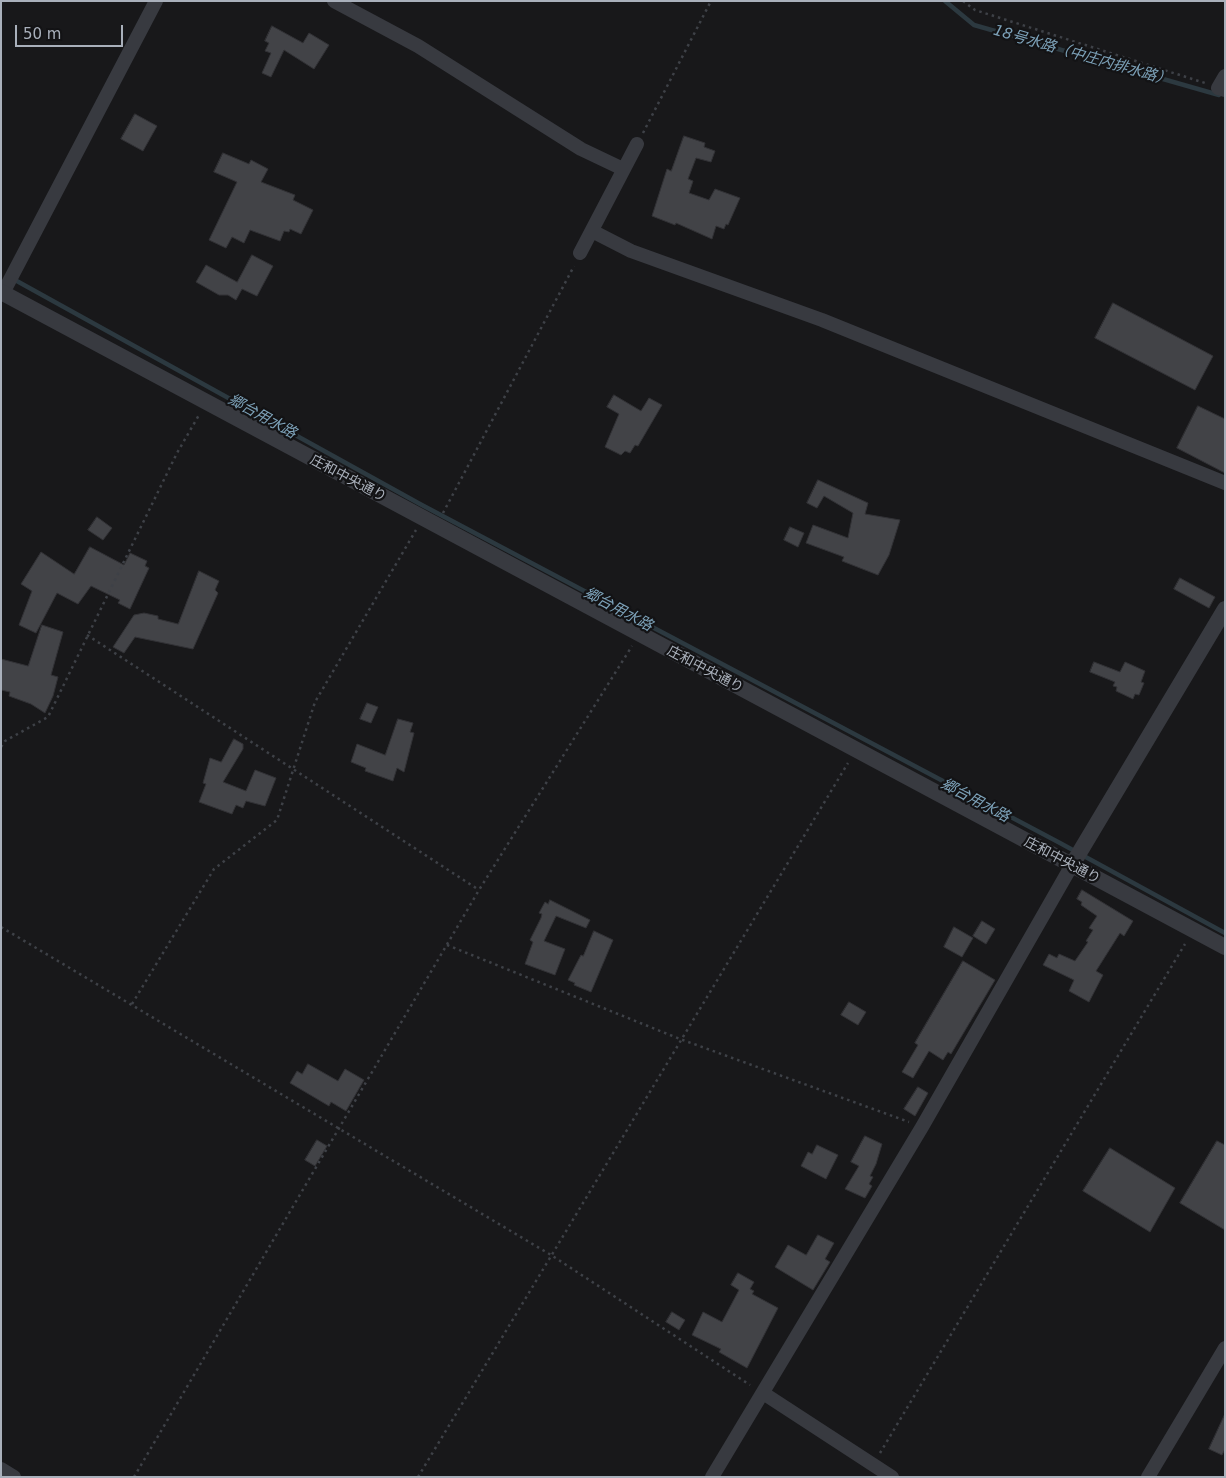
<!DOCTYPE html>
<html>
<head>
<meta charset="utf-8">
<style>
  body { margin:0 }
  #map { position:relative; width:1226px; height:1478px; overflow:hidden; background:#18181a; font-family:"DejaVu Sans",sans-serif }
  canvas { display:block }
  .frame { position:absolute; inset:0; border:2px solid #a9b0bb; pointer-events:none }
  .scale { position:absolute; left:15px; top:25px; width:108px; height:22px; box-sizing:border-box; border:2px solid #a9b0bb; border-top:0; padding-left:6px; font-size:15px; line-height:18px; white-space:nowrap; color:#a9b0bb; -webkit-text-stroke:4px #131315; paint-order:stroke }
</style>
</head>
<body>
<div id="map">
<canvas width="1226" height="1478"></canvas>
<div class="frame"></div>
<div class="scale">50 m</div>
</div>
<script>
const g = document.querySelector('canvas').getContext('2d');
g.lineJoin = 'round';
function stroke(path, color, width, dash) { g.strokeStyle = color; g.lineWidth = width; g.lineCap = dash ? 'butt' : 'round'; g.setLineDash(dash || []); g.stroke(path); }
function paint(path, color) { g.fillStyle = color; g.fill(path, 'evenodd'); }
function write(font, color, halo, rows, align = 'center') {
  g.font = font + ' "DejaVu Sans","Noto Sans JP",sans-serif'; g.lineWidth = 4.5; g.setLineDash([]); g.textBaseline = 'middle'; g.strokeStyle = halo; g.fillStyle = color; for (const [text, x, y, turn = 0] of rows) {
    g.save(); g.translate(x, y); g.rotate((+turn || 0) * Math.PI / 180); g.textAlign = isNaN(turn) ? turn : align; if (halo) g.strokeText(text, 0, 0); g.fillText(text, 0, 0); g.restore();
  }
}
stroke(new Path2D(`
  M945 1 974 25 1219 95
  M15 280 420 504 1060 843 1225 933`), '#2c3940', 4.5);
const building = new Path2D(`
  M272 26 303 43 309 33 329 45 314 69 284 50 271 77 262 73 271 53 265 51 269 43 265 41Z
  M135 114 157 126 143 151 121 139Z
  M684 136 705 143 704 147 715 151 711 162 696 158 688 179 693 181 689 193 709 200 715 189 740 198 728 225 726 224 724 229 716 226 712 239 676 223 675 225 652 216 667 169 671 171Z
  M223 153 249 164 251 160 268 169 261 182 295 195 293 200 313 210 301 234 290 229 289 232 284 231 280 241 250 230 244 243 232 237 226 248 209 240 237 182 214 172Z
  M252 255 273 266 257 296 242 289 236 300 228 295H219L196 282 206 265 237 282Z
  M1113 303 1213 356 1195 390 1095 338Z
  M614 395 641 411 649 398 662 405 638 446 635 445 630 453 625 451 621 455 605 447 619 414 607 407Z
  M1198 406 1225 419V473L1177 448Z
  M818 480 868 503 865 514 900 520 889 555 878 575 842 561 844 557 806 543 813 525 848 538 853 513 824 496 817 508 807 503Z
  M97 517 112 528 103 540 88 530Z
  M790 527 804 533 798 547 784 540Z
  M90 547 124 565 130 553 147 561 145 566 149 568 130 609 118 603 120 600 91 586 78 604 57 593 36 633 19 625 32 591 21 584 41 552 74 574Z
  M199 571 219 581 215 590 218 593 193 649 135 637 124 653 113 647 134 615 144 613 158 616V619L178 624Z
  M1180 578 1215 597 1209 608 1174 589Z
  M42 625 63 632 51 675 58 677 53 696 45 713 31 704 9 696 10 692 1 690V659L28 666Z
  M1094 662 1120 672 1125 662 1145 671 1141 682 1144 683 1139 695 1135 694 1133 699 1116 691 1117 687 1113 686 1115 682 1090 672Z
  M367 703 378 707 371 723 360 719Z
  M398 719 413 723 410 732 414 733 404 772 397 768 393 781 365 771 366 768 351 762 357 744 385 755Z
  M234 739 243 744V749L223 782 246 791 255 770 276 778 265 806 246 801 243 808 236 805 232 814 199 802 206 784 203 783 210 758 221 762Z
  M1082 890 1133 921 1124 936 1120 933 1096 971 1103 975 1089 1002 1069 991 1074 980 1043 965 1049 954 1057 958 1059 954 1075 961 1088 942 1086 941 1093 930 1089 928 1097 916 1081 905 1082 902 1077 899Z
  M550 900 590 920 586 928 556 916 544 941 565 949 555 975 525 964 533 942 530 940 541 918 542 914 539 913 545 902 548 904Z
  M982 921 995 929 986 944 973 936Z
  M954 927 973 938 962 957 944 947Z
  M594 931 613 940 591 992 574 985 575 983 568 980 581 955 583 956Z
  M963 961 995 980 951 1054 948 1052 943 1060 929 1051 913 1078 902 1072 918 1045 915 1043Z
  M849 1002 866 1012 858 1025 841 1015Z
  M308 1064 338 1081 345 1069 364 1080 346 1111 331 1102 329 1106 290 1083 297 1071 302 1074Z
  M918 1087 928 1093 915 1116 904 1109Z
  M865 1136 882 1144 876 1164 870 1176 873 1177 869 1184 872 1186 865 1198 845 1189 859 1166 851 1162Z
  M317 1140 327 1146 315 1166 305 1160Z
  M1217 1141 1225 1145V1230L1180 1203Z
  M817 1145 838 1155 826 1179 801 1166 808 1152 812 1154Z
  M1110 1148 1175 1188 1150 1232 1083 1191Z
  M818 1235 834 1243 825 1259 830 1262 813 1290 775 1267 788 1245 806 1255Z
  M738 1273 754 1282 750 1289 754 1291 752 1294 778 1308 747 1368 719 1352 721 1349 692 1335 703 1312 722 1322 739 1290 731 1285Z
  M672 1312 685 1320 679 1330 666 1322Z
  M1225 1414V1449L1222 1455 1209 1449Z`);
paint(building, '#424347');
stroke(building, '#323236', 1);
stroke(new Path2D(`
  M963 1 975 10 1205 83
  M643 133 711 1
  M443 513 574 266
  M87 635 479 890
  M1 747 5 741 48 717 177 453 199 415
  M1 927 551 1255 750 1385
  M447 945 680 1039 909 1122
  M132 1004 214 869 277 820 315 702 416 530
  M880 1453 1185 944
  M134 1477 479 890 632 646
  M418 1477 848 763`), '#3e4147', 2.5, [2.5, 4]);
stroke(new Path2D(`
  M334 1 418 46 581 149 623 169
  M1225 76 1218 88 1225 90
  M592 231 631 251 822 320 1225 483
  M580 253 637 144
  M3 293 156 1
  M763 1393 892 1477
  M1 1469 14 1477
  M712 1477 922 1127 1072 865
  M1148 1477 1225 1348`), '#383a40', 14);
stroke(new Path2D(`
  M1 292 1225 947
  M1072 865 1225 609`), '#383a40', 16);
write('14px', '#a9b0bb', '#131315', [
  ["庄和中央通り",348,479,28],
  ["庄和中央通り",705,670,28],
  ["庄和中央通り",1062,861,28]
]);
write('italic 15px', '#7da2b9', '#131315', [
  ["18号水路（中庄内排水路）",1082,56,16],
  ["郷台用水路",262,417,29],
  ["郷台用水路",618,610,28],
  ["郷台用水路",975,801,28]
]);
</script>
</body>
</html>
